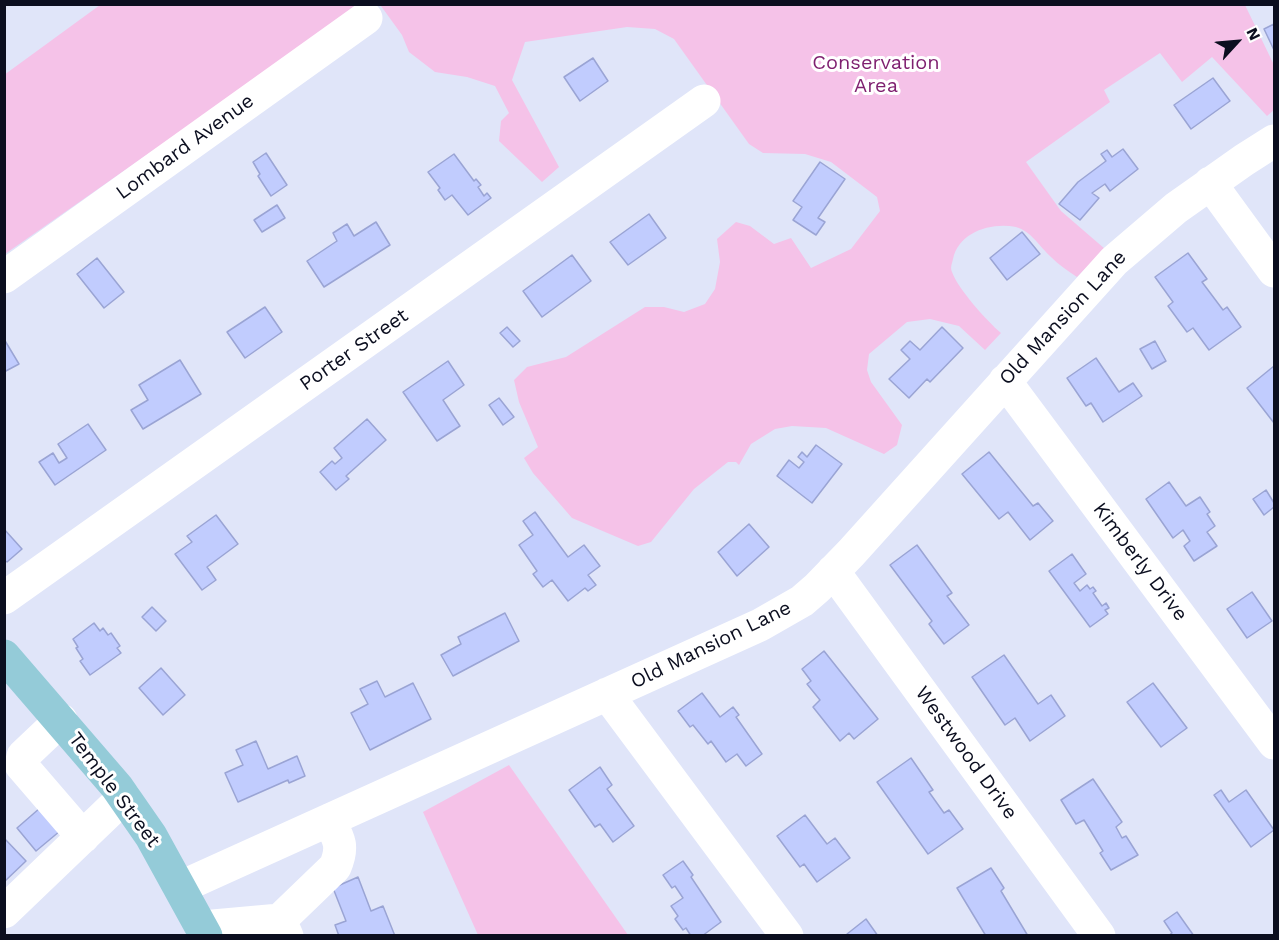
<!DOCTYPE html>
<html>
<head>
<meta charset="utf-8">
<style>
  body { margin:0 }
  #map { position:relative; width:1279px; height:940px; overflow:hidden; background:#e0e5f9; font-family:"Work Sans",sans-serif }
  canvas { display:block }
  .frame { position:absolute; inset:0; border:6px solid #0b0e1f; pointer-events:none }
  .north { position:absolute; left:1207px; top:12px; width:60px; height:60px; -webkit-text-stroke:4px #fff; paint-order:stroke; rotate:64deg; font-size:16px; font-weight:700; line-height:24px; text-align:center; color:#0b0e1f }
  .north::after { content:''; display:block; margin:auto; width:21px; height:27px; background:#0b0e1f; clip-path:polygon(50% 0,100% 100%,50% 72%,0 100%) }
</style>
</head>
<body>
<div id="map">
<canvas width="1279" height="940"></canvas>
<div class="frame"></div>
<div class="north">N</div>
</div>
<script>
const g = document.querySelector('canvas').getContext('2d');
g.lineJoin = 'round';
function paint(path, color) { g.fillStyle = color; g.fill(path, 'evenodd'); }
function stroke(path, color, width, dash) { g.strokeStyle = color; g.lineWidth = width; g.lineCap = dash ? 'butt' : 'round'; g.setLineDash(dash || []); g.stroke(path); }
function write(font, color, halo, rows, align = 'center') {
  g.font = font + ' "Work Sans",sans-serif'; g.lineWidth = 6; g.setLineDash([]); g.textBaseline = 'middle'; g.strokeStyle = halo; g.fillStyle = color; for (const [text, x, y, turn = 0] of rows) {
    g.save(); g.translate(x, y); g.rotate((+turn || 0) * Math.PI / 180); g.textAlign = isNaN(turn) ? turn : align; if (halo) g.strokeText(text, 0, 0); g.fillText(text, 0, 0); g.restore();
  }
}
paint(new Path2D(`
  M100 5H361L5 254 4 75Z
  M376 5H1245L1274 65V110L1267 116 1212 57 1182 82 1160 53 1104 90 1110 102 1026 162 1061 211 1105 249 1077 277C1068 271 1059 265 1051 257 1040 247 1031 231 1016 227 991 222 959 232 953 259 952 264 950 267 952 272 958 289 987 321 1001 333L985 350 959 326 930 319 907 322 869 354 867 370 871 382 902 425 897 445 884 454 826 428 792 426 775 429 751 444 739 465 736 462H728L694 489 651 542 638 546 572 518 533 473 524 458 538 447 519 402 514 380 527 367 566 357 645 307H664L684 312 705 304 715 289 720 262 717 239 736 222 750 226 774 244 791 238 811 268 851 249 880 211 877 197 831 162 805 154 763 153 749 144 674 39 655 29 627 27 525 42 512 80 559 167 542 182 499 141 501 121 509 113 495 86 467 77 435 72 409 52 402 35 381 6Z
  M509 765 628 935H478L423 812Z`), '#f5c2e8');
const building = new Path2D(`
  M1274 24V50L1264 29Z
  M593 58 608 81 580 101 564 77Z
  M1213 78 1230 101 1191 129 1174 105Z
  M1123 149 1138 169 1110 191 1105 184 1092 193 1099 198 1080 220 1059 204 1078 182 1106 161 1101 154 1107 150 1112 157Z
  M266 153 287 185 271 196 258 176 260 174 253 162Z
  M454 154 474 181 476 179 481 185 478 187 484 196 487 193 491 198 468 215 452 195 445 200 438 190 440 188 428 172Z
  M820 162 845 179 818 218 825 222 816 235 793 220 802 207 793 201Z
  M277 205 285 218 262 232 254 220Z
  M649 214 666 238 628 265 610 242Z
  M376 222 390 245 324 287 307 261 337 241 333 233 347 224 354 236Z
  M1022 232 1040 254 1007 280 990 258Z
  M1188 253 1207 279 1202 282 1223 310 1227 307 1241 327 1209 350 1193 328 1187 332 1168 306 1173 302 1155 277Z
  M572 255 591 281 542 317 523 291Z
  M97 258 124 292 104 308 77 274Z
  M265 307 282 332 245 358 227 332Z
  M507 327 520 341 513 347 500 333Z
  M942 327 963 348 930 382 927 379 909 398 889 379 910 359 901 350 910 341 920 350Z
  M4 339 19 364 4 372Z
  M1155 341 1166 361 1152 369 1140 349Z
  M1096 358 1119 392 1133 383 1142 396 1103 422 1091 403 1086 406 1067 378Z
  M180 360 201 394 143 429 131 410 148 400 139 385Z
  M448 361 464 385 443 400 460 426 437 441 403 392Z
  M1274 366V423L1247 388Z
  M499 398 514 417 503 425 489 405Z
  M367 419 386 440 346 476 349 479 336 490 320 472 332 461 335 464 342 458 334 448Z
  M88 424 106 450 55 485 39 462 53 453 59 463 67 458 58 444Z
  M816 445 842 464 812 503 777 476 789 460 799 468 804 462 798 457 802 452 807 457Z
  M989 452 1033 506 1038 503 1053 521 1030 540 1008 512 999 519 962 474Z
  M1169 482 1186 506 1200 497 1210 512 1207 514 1215 526 1207 532 1217 546 1194 561 1184 546 1190 541 1183 530 1173 538 1146 499Z
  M1266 490 1274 503V507L1264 515 1253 499Z
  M535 512 568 557 584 545 600 566 588 575 596 585 588 591 585 588 568 601 552 580 543 587 533 574 537 571 519 545 533 535 523 521Z
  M216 515 238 544 207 567 216 580 202 590 175 554 192 542 187 536Z
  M749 524 769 547 737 576 718 552Z
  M4 529 22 549 7 562 4 560Z
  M917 545 952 593 947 596 969 625 944 644 929 624 932 621 890 565Z
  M1072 554 1086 574 1074 583 1080 591 1087 585 1090 589 1093 587 1096 591 1093 593 1102 606 1106 603 1109 608 1105 610 1108 614 1090 627 1049 571Z
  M1252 592 1272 621 1247 638 1227 609Z
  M152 607 166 621 156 631 142 617Z
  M505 613 519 641 453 676 441 655 461 644 458 637Z
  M94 623 100 631 103 628 108 635 111 633 120 646 117 648 121 653 90 675 80 661 83 659 76 648 78 647 73 639Z
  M824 651 878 719 854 739 849 733 840 741 813 707 820 700 807 684 811 681 802 669Z
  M1004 655 1038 704 1051 695 1065 716 1030 741 1015 718 1005 725 972 677Z
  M161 668 185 695 163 715 139 688Z
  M377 681 385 697 413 683 431 719 370 750 351 713 368 704 360 689Z
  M1153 683 1187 728 1161 747 1127 702Z
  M702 693 720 717 733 707 739 715 736 717 762 754 746 766 737 754 726 762 711 741 708 744 693 725 690 727 678 711Z
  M256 741 268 769 297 756 305 776 289 783 288 780 238 802 225 773 243 765 236 750Z
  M911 758 933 790 929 792 944 813 949 810 963 829 928 854 877 782Z
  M600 767 612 785 607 789 634 826 613 842 600 824 595 827 569 790Z
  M1093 779 1122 822 1116 827 1122 838 1126 836 1138 855 1111 870 1100 853 1103 851 1084 820 1076 824 1061 800Z
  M1221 790 1229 802 1246 790 1274 830 1251 847 1214 795Z
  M40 808 60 831 36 851 17 828Z
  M805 815 827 844 835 838 850 858 817 882 804 864 800 867 777 836Z
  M4 838 26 861 4 882Z
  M683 861 693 875 691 877 721 922 702 936H691L686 928 683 930 675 919 678 916 671 906 683 898 675 886 672 888 663 875Z
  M991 868 1004 888 1001 891 1028 936H986L957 888Z
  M358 877 371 911 383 906 395 936H339L335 925 346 921 333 888Z
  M1177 912 1194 936H1168L1172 933 1164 921Z
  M866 919 878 936H848L847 934Z`);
paint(building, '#c1ccfe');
stroke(building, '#9aa4d4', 1.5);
stroke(new Path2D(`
  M1210 183 1274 271
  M4 277 366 18
  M1005 381 1274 743
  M833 571 1099 936
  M4 598 704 101
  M607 694 787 936
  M61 720 23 756 21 765 83 837
  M181 887 760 625 802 601 817 588 851 553 1114 261 1176 208 1244 160 1274 141
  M4 912 124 797
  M280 920 335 867C344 846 339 839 329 820
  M202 927 280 920 287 936`), '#fff', 33);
stroke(new Path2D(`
  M4 656 117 787 151 836 206 936`), '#94cbd8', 33);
write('20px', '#7e1f6f', '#fff', [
  ["Conservation",876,63],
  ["Area",876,86]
]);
write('20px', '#0b0e1f', '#fff', [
  ["Lombard Avenue",185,147,-36],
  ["Old Mansion Lane",1063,318,-47],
  ["Porter Street",354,350,-35],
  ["Kimberly Drive",1140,562,53],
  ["Old Mansion Lane",711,645,-26],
  ["Westwood Drive",966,753,54],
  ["Temple Street",114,790,53]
]);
</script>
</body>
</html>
